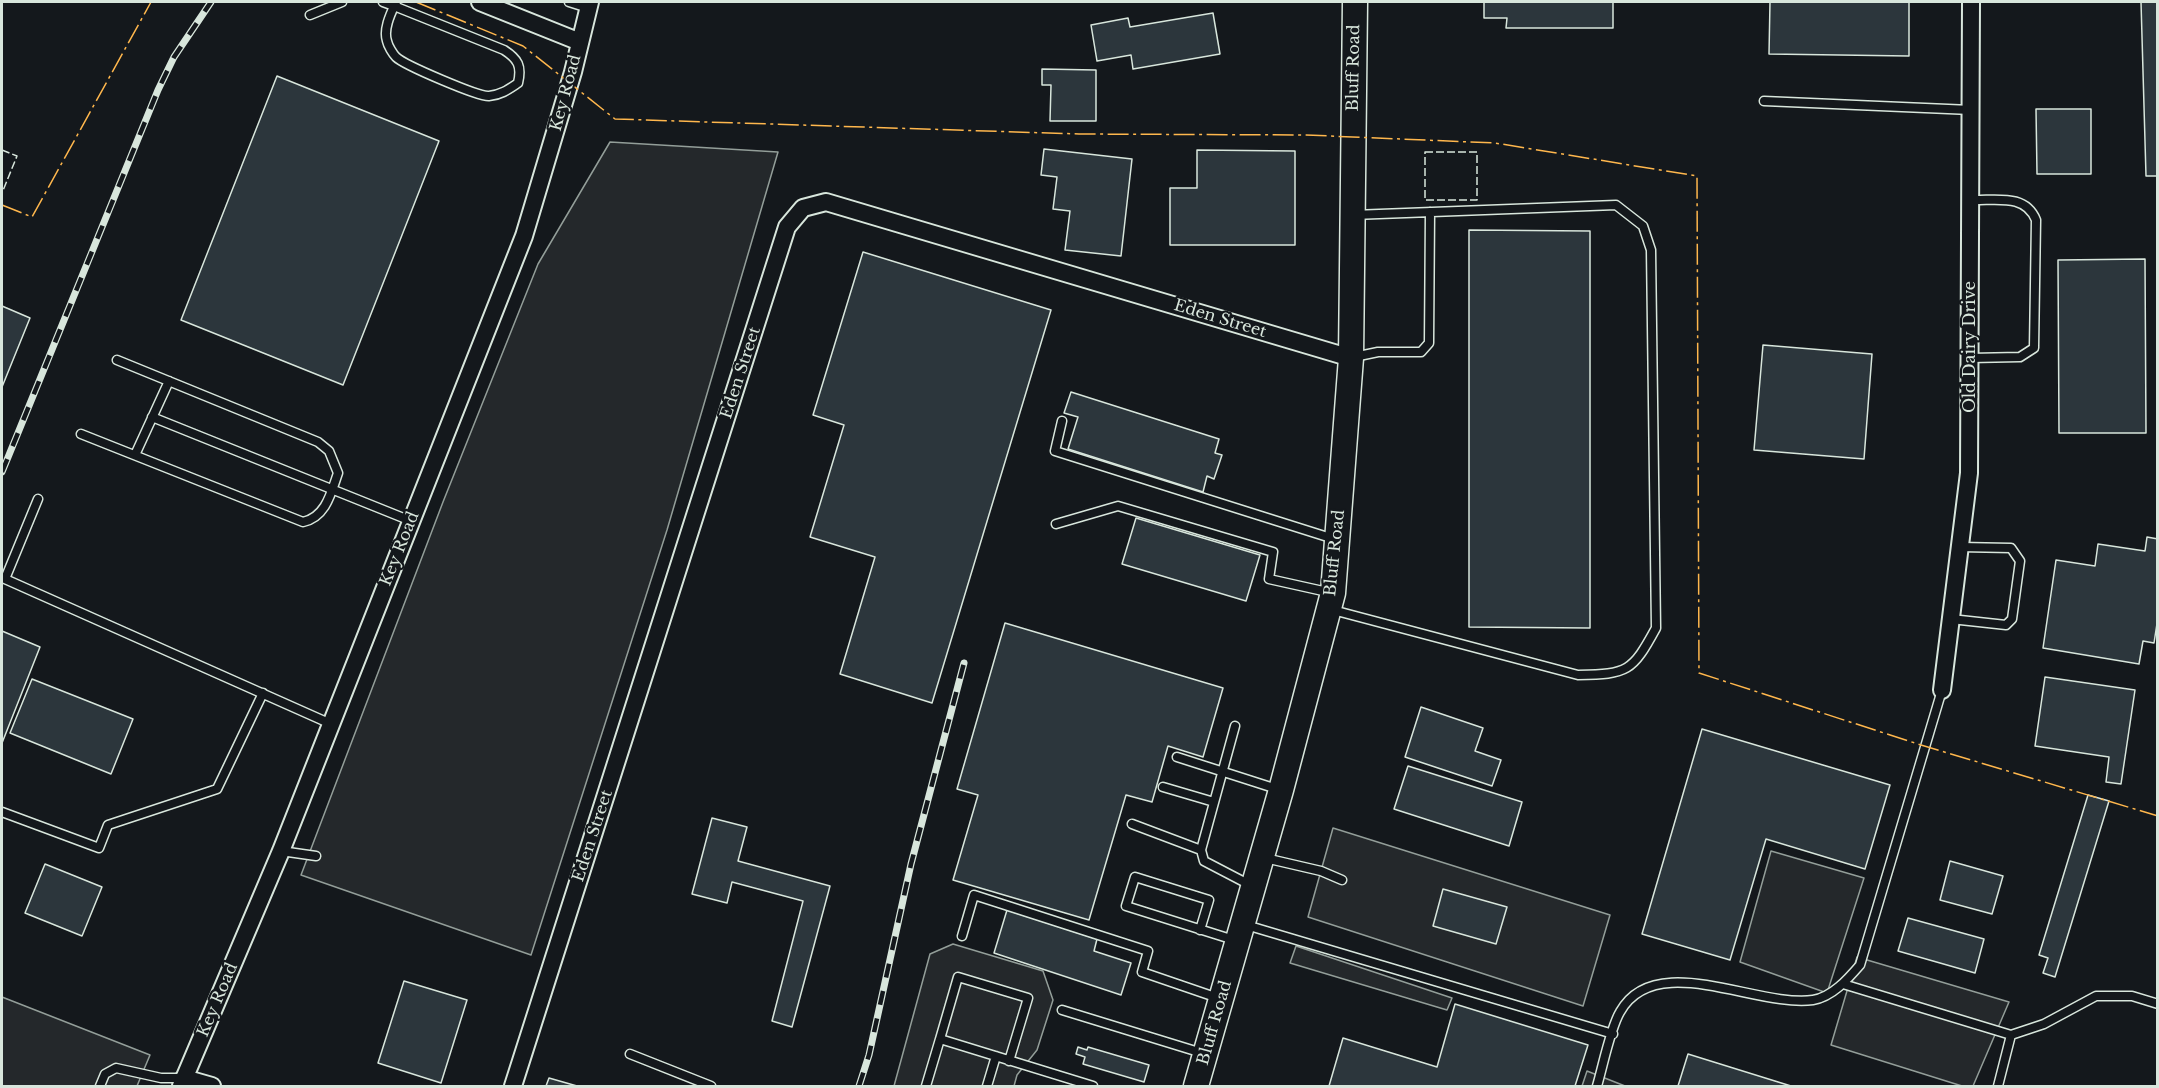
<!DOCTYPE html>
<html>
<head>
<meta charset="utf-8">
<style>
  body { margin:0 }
  #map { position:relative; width:2159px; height:1088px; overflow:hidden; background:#14181c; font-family:"Libre Baskerville",serif }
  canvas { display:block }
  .frame { position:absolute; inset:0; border:3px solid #d8e6dc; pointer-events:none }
</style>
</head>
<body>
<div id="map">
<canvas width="2159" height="1088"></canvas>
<div class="frame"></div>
</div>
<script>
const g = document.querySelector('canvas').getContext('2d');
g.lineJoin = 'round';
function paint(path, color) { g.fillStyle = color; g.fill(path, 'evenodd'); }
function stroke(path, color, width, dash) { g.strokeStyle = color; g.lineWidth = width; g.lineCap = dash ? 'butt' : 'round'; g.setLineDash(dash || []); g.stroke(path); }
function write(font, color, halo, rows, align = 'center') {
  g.font = font + ' "Libre Baskerville",serif'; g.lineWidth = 4.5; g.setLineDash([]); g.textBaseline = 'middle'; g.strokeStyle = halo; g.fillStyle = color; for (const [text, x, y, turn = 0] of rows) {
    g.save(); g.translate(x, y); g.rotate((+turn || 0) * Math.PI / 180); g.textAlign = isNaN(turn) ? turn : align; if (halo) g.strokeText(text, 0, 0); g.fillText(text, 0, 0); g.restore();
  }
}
const parking = new Path2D(`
  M610 142 778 152 667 530 531 955 301 875 443 502 538 264Z
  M1333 828 1610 915 1583 1006 1308 917Z
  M1771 851 1864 878 1827 993 1740 962Z
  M953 944 1043 971 1053 1000 1037 1050 1017 1075 1014 1086H894L930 954Z
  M1296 946 1452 998 1447 1010 1290 963Z
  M1857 957 2009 1002 1973 1086H1962L1831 1045Z
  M2 997 150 1055 137 1086H2Z
  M1587 1071 1625 1086H1582Z`);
paint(parking, '#24282b');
stroke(parking, '#939e99', 1.5);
const building = new Path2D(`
  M1484 2H1613V28H1506L1507 18H1484Z
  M1770 2H1909V56L1769 54Z
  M2141 2H2158V176H2146Z
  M1213 13 1220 54 1133 69 1131 55 1097 61 1091 25 1128 18 1130 27Z
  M1042 69 1096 70V121H1050L1051 85H1042Z
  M277 76 439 141 343 385 181 320Z
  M2036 109H2091V174H2037Z
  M1044 149 1132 159 1121 256 1065 250 1070 211 1053 209 1057 177 1041 175Z
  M1197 150 1295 151V245H1170V188H1197Z
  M1469 230 1590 231V628L1469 627Z
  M863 252 1051 310 932 703 840 674 875 557 810 537 844 425 813 415Z
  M2145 259 2146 433H2059L2058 260Z
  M2 306 30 318 2 387Z
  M1763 345 1872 354 1864 459 1754 450Z
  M1071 392 1219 439 1215 453 1222 455 1214 479 1207 476 1203 492 1068 449 1078 417 1064 413Z
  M1136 518 1260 555 1246 601 1122 564Z
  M2147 537 2158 539V617L2154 643 2143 641 2139 664 2043 648 2056 560 2095 566 2098 544 2145 551Z
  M1005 623 1223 688 1203 757 1168 746 1152 802 1126 795 1089 920 953 880 978 795 957 789Z
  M2 631 40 647 2 743Z
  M2045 677 2135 690 2121 784 2106 782 2109 757 2035 746Z
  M32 679 133 719 111 774 10 733Z
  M1421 707 1483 728 1475 751 1501 760 1492 786 1405 757Z
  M1702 729 1890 785 1865 869 1766 839 1730 960 1642 934Z
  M1408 766 1522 802 1509 846 1394 809Z
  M2088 795 2109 801 2055 977 2043 973 2048 958 2039 955Z
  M712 818 747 827 738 861 830 886 792 1027 772 1021 803 901 732 882 727 903 692 894Z
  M1950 861 2003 876 1992 914 1940 900Z
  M45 864 102 887 82 936 25 913Z
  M1443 889 1507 907 1496 944 1433 926Z
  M1007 910 1097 939 1094 951 1131 963 1121 995 994 953Z
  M1908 918 1984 939 1975 973 1898 951Z
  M404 981 467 1000 441 1083 378 1063Z
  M1455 1004 1588 1045 1575 1086H1329L1343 1038 1437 1067Z
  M1078 1047 1087 1050 1088 1047 1149 1065 1144 1082 1083 1064 1085 1057 1076 1054Z
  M1688 1054 1791 1086H1678Z
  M549 1078 577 1086H546Z`);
paint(building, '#2c363c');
stroke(building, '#d8e6dc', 1.5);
const lane = new Path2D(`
  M383 2 394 6 504 50C518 59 522 66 518 83 509 89 501 95 489 96 479 97 404 65 396 57 393 54 388 46 387 41 383 29 391 13 396 2
  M569 2 588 8
  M310 15 342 2
  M1764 101 1971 110
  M1354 357 1378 352H1421L1429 343 1430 212
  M1970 358 2020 357 2034 348 2036 220C2025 193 1996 201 1970 200
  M152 417 411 521
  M1062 421 1055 451 1334 539
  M81 434 303 522C326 517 331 493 338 473L329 451 318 442 117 360
  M135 455 169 381
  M38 499 5 579 331 724
  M1056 524 1118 506 1273 552 1269 579 1332 593
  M1329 609 1578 675C1628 674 1632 672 1656 628L1651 250 1643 226 1616 205 1353 215
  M1951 619 2006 625 2012 619 2020 561 2011 548 1960 547
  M1177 757 1280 790
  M1163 787 1214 802
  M2 812 99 848 108 825 217 789 263 693
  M1132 824 1201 850 1204 861 1250 885
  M1201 850 1235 726
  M281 851 316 856
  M1265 858 1321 871 1342 880
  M1246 925 1613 1034
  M1200 930 1209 900 1135 877 1126 906 1234 940
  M962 936 974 895 1148 951 1142 972 1218 998
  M1843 984 2011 1035 1998 1086
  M1062 1010 1202 1053
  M2011 1035 2044 1024 2096 996H2132L2158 1004
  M940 1039 958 977 1028 998 1009 1061
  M630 1054 711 1086
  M100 1086 105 1074 116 1068 161 1078H184
  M926 1086 940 1039 1093 1086
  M987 1086 996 1056
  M1597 1086C1603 1066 1610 1029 1620 1012 1655 949 1757 1008 1813 1000 1832 997 1848 979 1860 965L1942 690`);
const street = new Path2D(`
  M480 2 580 42
  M1942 690 1969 473 1971 2
  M184 1078 212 1086
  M181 1086 281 851 524 236 573 72 590 2
  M513 1086 787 227 803 208 826 202 1351 358`);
const secondary = new Path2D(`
  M1196 1086 1281 790 1333 593 1351 358 1355 2`);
stroke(lane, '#d8e6dc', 11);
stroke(street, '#d8e6dc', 20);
stroke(secondary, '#d8e6dc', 27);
stroke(lane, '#14181c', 8);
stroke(street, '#14181c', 16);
stroke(secondary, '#14181c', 24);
const rail = new Path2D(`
  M2 472 158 90 174 57 211 2
  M859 1086 869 1055 911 864 964 663`);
stroke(rail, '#d8e6dc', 7);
stroke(rail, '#14181c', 4.5, [14]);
stroke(new Path2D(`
  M2 150 17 156 2 193
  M1425 152H1477V200H1425Z`), '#d8e6dc', 1.5, [8, 3]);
stroke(new Path2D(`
  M416 2 523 46 615 119 1079 134 1306 135 1495 143 1697 176 1699 673 1921 745 2158 816
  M2 205 32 217 151 2`), '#ffb74d', 1.5, [21, 4.5, 3, 4.5]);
write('16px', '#d8e6dc', '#14181c', [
  ["Bluff Road",1354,68,-89],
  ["Key Road",566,93,-75],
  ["Eden Street",1220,319,17],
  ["Old Dairy Drive",1970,347,-90],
  ["Eden Street",741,373,-72],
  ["Key Road",400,549,-68],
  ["Bluff Road",1335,553,-84],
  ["Eden Street",593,836,-72],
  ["Key Road",218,1000,-67],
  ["Bluff Road",1215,1023,-74]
]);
</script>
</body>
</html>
